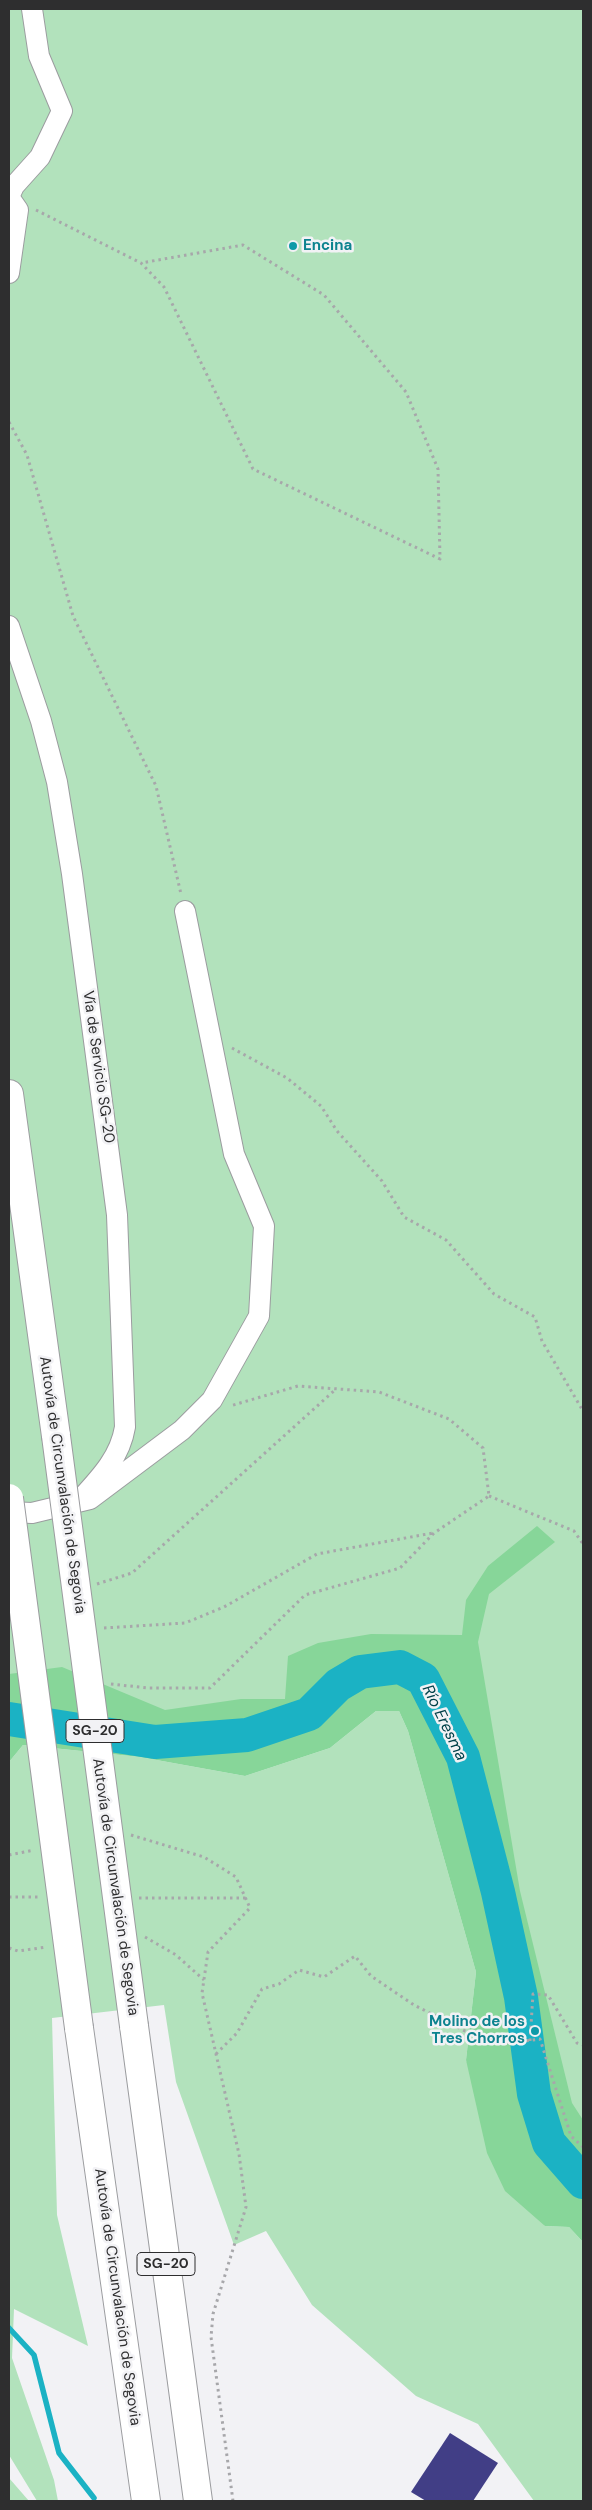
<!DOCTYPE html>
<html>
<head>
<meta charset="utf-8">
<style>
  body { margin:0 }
  #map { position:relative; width:592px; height:2510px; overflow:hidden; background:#f2f2f5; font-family:"DM Sans",sans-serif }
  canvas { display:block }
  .frame { position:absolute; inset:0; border:10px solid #2e2e2f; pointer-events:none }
</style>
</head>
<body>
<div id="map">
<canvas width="592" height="2510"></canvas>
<div class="frame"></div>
</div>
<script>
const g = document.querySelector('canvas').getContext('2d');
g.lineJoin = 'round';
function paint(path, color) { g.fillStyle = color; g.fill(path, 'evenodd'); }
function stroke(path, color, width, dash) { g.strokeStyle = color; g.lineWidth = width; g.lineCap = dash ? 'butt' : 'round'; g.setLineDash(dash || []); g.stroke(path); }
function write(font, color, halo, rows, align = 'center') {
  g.font = font + ' "DM Sans",sans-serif'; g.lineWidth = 5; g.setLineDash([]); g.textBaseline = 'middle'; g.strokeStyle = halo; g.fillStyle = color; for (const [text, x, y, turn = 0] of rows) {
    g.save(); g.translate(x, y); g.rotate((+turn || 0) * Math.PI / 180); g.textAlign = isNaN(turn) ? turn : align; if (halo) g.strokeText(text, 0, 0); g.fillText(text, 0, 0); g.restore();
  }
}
paint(new Path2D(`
  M9 9H583V2182L423 1679 309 1714 9 1719Z
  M376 1711H399L408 1731 476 1972 466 2060 545 2226 569 2227 583 2242V2501H534L478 2424 416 2396 312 2305 266 2231 234 2245 176 2082 164 2005 52 2018 57 2215 88 2346 14 2309 12 2358 54 2480 58 2501H37L9 2455V1762L23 1745 140 1757 245 1776 330 1748Z
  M9 2478 29 2501H9Z`), '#b2e2bc');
paint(new Path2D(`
  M537 1526 555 1542 489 1594 478 1642 520 1891 572 2103 583 2120V2242L569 2227 545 2226 505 2191 487 2153 466 2060 476 1972 408 1731 399 1711H376L330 1748 245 1776 140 1757 23 1745 9 1762V1674L62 1667 165 1710 241 1699H285L288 1656 318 1643 371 1634 462 1635 466 1600 488 1566Z`), '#87d699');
stroke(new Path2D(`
  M577 2175 583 2170
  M9 2328 34 2355 59 2453 94 2498`), '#1bb2c4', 5.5);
stroke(new Path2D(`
  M9 1719 155 1742 247 1735 309 1714 338 1685 360 1672 400 1667 423 1679 463 1757 498 1892 521 1997 534 2094 549 2143 583 2182`), '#1bb2c4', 34);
paint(new Path2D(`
  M450 2433 498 2463 473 2501H426L411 2492Z`), '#413e86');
const minor = new Path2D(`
  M9 197 14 186 40 157 62 111 39 56 32 9
  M9 197 18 210 9 273
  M9 626 41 721 57 782 72 874 117 1215 125 1427C120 1458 99 1479 78 1502
  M9 1512 32 1513 90 1499 182 1430 212 1400 259 1316 264 1226 234 1154 185 911`);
const motorway = new Path2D(`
  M9 1094 56 1436
  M134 2026 198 2501
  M79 2028 146 2501`);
stroke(minor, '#9b9c9f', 22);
stroke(motorway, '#9b9c9f', 30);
stroke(new Path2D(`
  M36 210 141 263 164 287 253 469 440 559 438 469 406 392 324 295 243 245 141 263
  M9 422 27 455 73 616 156 786 181 894
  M232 1048 287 1078 321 1106 337 1131 382 1181 404 1217 446 1240 494 1294 535 1317 542 1341 583 1411
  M489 1496 574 1531 583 1544
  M97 1584 132 1573 336 1389
  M104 1628 185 1623 224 1607 317 1554 433 1533
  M111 1684 148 1688H210L305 1595 400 1568 434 1533 489 1496 483 1448 449 1419 379 1392 298 1386 230 1406
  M131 1835 204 1857 236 1877 250 1908 208 1952 202 1993 239 2154 246 2207 213 2314 211 2337 233 2501
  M9 1855 34 1850
  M9 1897H40
  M139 1898H246
  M145 1937 176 1955 204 1980
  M9 1948 18 1951 47 1947
  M530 2041 533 1994 548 1995 577 2043 583 2045
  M216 2054 237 2033 262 1989 279 1984 299 1970 324 1977 355 1956 371 1976 414 2005 465 2031 510 2043 540 2039 571 2136 583 2147`), '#a7a7aa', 3, [2.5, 4]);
stroke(minor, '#fff', 20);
stroke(motorway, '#fff', 28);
const motorwayBridge = new Path2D(`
  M56 1436 134 2026
  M9 1498 79 2028`);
stroke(motorwayBridge, '#9b9c9f', 30, []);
stroke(motorwayBridge, '#fff', 28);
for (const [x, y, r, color] of [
  [293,246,5,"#0f9aa8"],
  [535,2031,5,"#0f9aa8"]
]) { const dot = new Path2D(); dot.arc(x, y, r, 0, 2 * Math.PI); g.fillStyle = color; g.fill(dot); stroke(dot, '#f2f2f5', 2); }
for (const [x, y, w] of [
  [95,1731,58],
  [166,2264,58]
]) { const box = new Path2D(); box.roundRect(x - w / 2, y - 11.5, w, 23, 4); g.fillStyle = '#f2f2f5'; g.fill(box); stroke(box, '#2e2e2f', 1); }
write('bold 14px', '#2e2e2f', null, [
  ["SG-20",95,1731],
  ["SG-20",166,2264]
]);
write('bold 15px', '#0d838f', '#f2f2f5', [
  ["Encina",303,246],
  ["Molino de los",525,2022,"right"],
  ["Tres Chorros",525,2039,"right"]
], 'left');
write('15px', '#2e2e2f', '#f2f2f5', [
  ["Vía de Servicio SG-20",98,1067,82],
  ["Autovía de Circunvalación de Segovia",62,1485,82],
  ["Autovía de Circunvalación de Segovia",115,1887,82],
  ["Autovía de Circunvalación de Segovia",117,2297,82]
]);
write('italic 16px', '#014149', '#f2f2f5', [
  ["Río Eresma",444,1723,64]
]);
</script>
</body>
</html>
